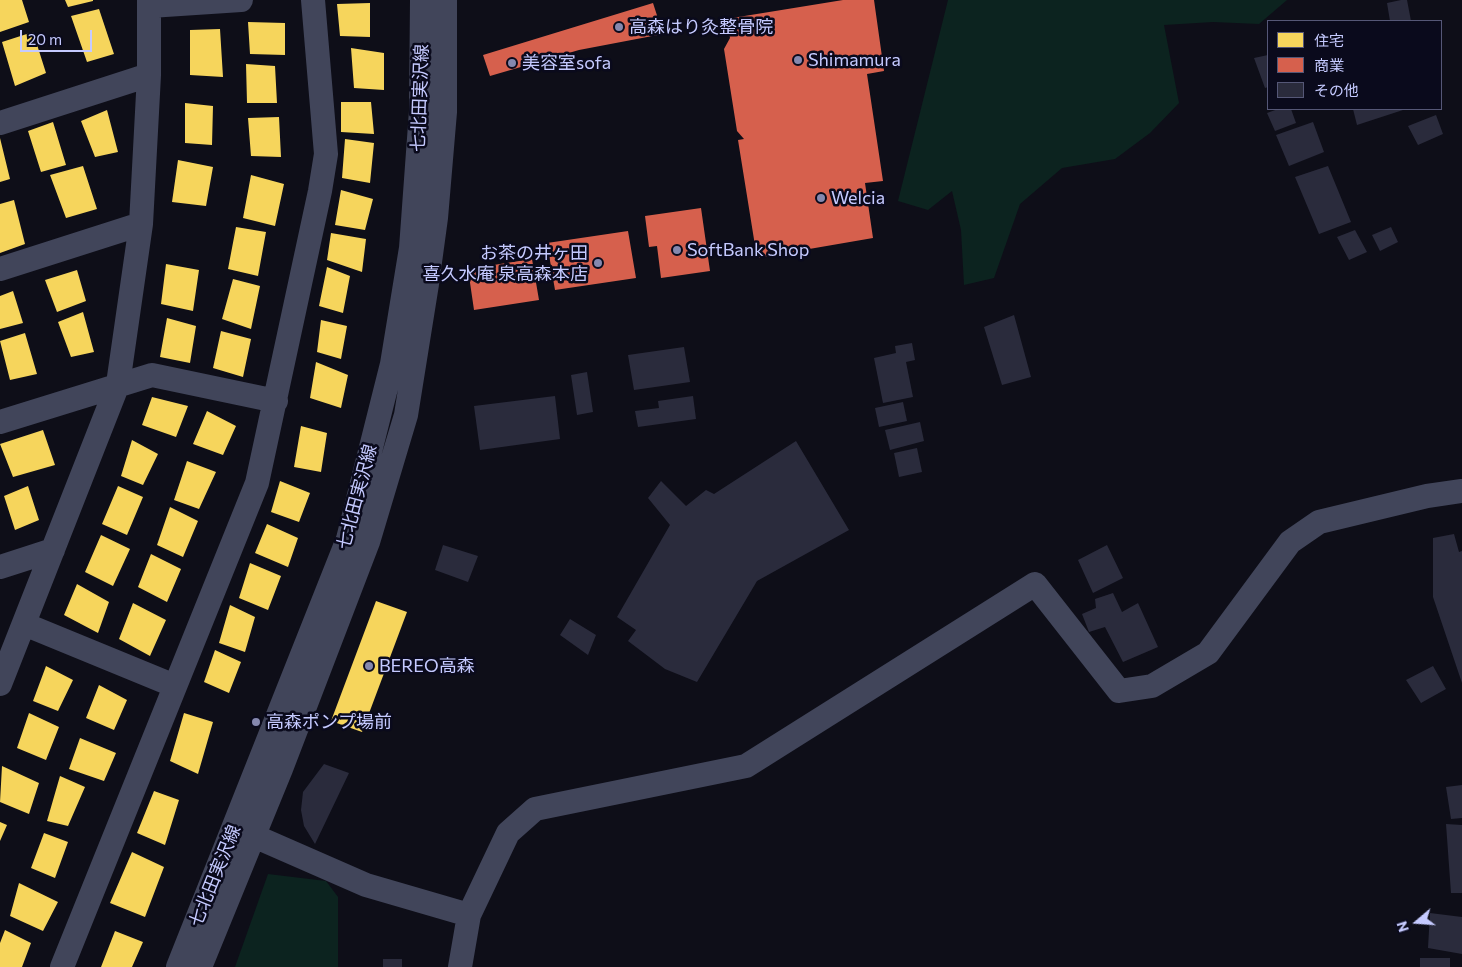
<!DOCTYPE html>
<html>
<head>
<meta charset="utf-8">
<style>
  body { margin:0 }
  #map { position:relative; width:1462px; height:967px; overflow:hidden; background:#0e0e18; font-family:Commissioner,"Noto Sans JP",sans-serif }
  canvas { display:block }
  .legend { position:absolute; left:1267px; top:20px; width:175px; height:90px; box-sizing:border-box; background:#0a0a1c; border:1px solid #555777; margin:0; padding:6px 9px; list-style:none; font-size:15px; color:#c5caff }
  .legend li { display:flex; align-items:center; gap:10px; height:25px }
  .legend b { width:25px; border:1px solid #555777 }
  .north { position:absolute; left:1392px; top:897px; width:50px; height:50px; -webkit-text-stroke:4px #0a0a1c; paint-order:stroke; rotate:252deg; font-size:14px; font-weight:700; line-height:20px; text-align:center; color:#c5caff }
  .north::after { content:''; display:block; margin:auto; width:18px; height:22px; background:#c5caff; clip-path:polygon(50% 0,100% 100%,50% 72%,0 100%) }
  .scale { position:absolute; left:20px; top:30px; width:72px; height:22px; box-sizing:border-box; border:2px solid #c5caff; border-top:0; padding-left:6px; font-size:15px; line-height:18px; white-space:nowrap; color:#c5caff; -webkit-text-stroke:4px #0a0a1c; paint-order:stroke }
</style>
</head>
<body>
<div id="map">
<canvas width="1462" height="967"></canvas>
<ul class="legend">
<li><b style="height:14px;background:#f6d55c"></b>住宅</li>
<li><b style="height:14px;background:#d6604d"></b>商業</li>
<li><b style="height:14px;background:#2a2b3c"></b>その他</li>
</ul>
<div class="north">N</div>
<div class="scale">20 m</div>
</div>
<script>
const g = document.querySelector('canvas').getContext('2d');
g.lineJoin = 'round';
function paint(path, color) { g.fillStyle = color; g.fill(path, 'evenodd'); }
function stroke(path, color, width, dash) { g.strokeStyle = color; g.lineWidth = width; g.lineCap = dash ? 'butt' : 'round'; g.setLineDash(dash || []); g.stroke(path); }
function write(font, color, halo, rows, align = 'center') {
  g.font = font + ' Commissioner,"Noto Sans JP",sans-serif'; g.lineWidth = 5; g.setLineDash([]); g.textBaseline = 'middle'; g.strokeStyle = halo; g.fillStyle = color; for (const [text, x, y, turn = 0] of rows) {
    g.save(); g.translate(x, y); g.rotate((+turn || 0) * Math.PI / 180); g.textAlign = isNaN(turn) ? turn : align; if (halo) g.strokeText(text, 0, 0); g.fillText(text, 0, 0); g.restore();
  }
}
paint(new Path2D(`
  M948 0H1287L1259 24 1213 22 1164 25 1179 103 1150 133 1115 159 1062 168 1020 204 994 278 964 285 961 230 952 191 928 210 898 201Z
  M268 874 326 881 338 897V967H235Z`), '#0c231f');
paint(new Path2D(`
  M0 0H22L29 22 0 32Z
  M65 0H93V1L68 7Z
  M370 3V37L340 36 337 4Z
  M99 9 114 54 87 62 71 16Z
  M248 22 285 23V55L250 54Z
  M220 29 223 77 190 75V30Z
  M33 32 46 73 15 86 2 42Z
  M351 48 384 53V90L354 88Z
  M246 64 275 66 277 103H247Z
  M341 102H371L374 134 341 132Z
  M185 103 213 106 212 145 185 143Z
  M107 110 118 152 95 157 81 121Z
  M279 117 281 157 251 156 248 118Z
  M53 122 66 165 41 172 28 131Z
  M0 138 10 179 0 182Z
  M345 139 374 143 370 183 342 178Z
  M178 160 213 167 206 206 172 202Z
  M83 166 97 209 66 218 50 175Z
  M251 175 284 184 275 226 243 218Z
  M341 190 373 199 365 230 335 225Z
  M14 200 25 244 0 253V204Z
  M236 227 266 232 258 276 228 269Z
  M331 233 366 239 362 272 327 260Z
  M166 264 199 270 193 311 161 304Z
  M327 267 350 276 343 313 319 306Z
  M77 270 86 301 57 312 45 280Z
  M233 279 260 286 251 329 222 319Z
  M13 291 23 323 0 329V296Z
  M83 312 94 352 71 357 58 322Z
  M167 318 196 326 190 363 160 357Z
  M321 320 347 326 341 359 317 352Z
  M221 331 251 339 243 377 213 368Z
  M25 333 37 374 10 380 0 341Z
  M316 362 348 375 341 408 310 398Z
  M152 397 188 406 176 437 142 425Z
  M207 411 236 426 223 455 193 444Z
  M301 426 327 433 321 472 294 467Z
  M43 430 55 465 13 477 0 444Z
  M132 440 158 454 143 485 121 476Z
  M187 461 216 472 199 509 174 500Z
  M280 481 310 493 299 522 271 512Z
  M28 486 39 520 15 530 4 496Z
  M118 486 143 497 127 535 102 524Z
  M170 507 198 521 183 557 157 545Z
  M267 524 298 538 288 567 255 553Z
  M101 535 130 549 113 586 85 572Z
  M151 554 181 569 167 602 138 587Z
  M250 563 281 576 268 610 239 598Z
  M77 584 109 602 98 633 64 615Z
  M376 601 407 612 362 732 331 721Z
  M133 603 166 620 150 656 119 639Z
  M230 605 255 617 245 652 219 643Z
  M215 650 241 662 229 693 204 682Z
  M46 666 73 680 58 711 33 701Z
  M99 685 127 700 114 730 86 718Z
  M29 713 59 727 46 760 17 748Z
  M184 713 213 722 198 774 170 761Z
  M80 738 116 753 104 781 69 769Z
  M2 766 39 783 29 814 0 802Z
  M60 776 85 787 68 826 47 821Z
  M154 791 179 800 165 845 137 833Z
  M0 822 7 825 0 841Z
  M44 833 68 842 55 878 31 868Z
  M132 852 164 867 145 917 110 903Z
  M19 883 58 902 43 931 10 916Z
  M5 930 31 943 22 967H0V943Z
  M115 931 143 942 132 967H101Z`), '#f6d55c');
paint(new Path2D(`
  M843 0H874L884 71 867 74 883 181 865 183 873 238 757 258 738 140 744 139 737 131 724 49 730 38 726 19Z
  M653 3 663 34 579 50 490 76 483 55Z
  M701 208 710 271 661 278 657 246 649 247 645 216Z
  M628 231 636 278 555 290 547 243Z
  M532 259 539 300 474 310 468 269Z`), '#d6604d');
paint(new Path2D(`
  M1401 0H1407L1411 21H1390L1387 3Z
  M1268 55V87L1265 88 1254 58Z
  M1278 109H1291L1296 123 1275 131 1267 113Z
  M1353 109H1402L1403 110 1357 125Z
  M1436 115 1443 134 1418 145 1408 126Z
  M1313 122 1324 152 1289 166 1276 135Z
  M1328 166 1351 222 1319 234 1295 177Z
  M1391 227 1398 242 1380 251 1372 235Z
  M1355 230 1367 252 1349 260 1337 237Z
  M1014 315 1031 377 1002 385 984 327Z
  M912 343 915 360 906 362 913 397 883 403 874 358 896 353 895 346Z
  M684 347 690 382 634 390 628 355Z
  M587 372 593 412 577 415 571 375Z
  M555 396 560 439 480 450 474 406Z
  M693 396 696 419 638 427 635 411 659 408 658 401Z
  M903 402 907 421 879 427 875 408Z
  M920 422 924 441 890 450 885 430Z
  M796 441 849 530 757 581 697 682 665 669 628 641 636 630 617 617 670 525 648 498 661 481 686 506 706 490 714 494Z
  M917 448 922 472 899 477 894 453Z
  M1454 534 1459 552 1462 551V683L1433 597V538Z
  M443 545 478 556 468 582 435 570Z
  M1107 545 1123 578 1093 593 1078 560Z
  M1113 593 1122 612 1138 603 1158 647 1123 662 1105 627 1089 632 1082 614 1096 608 1095 599Z
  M570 619 596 635 588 655 560 635Z
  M1433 666 1446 689 1421 703 1406 680Z
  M324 764 349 773 315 844 304 826 301 810 303 792Z
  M1462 785V818L1451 819 1446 787Z
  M1446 824 1462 825V893H1451Z
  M1430 913 1462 917V954L1428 948Z
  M1420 958H1450V967H1420Z
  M383 959H402V967H383Z`), '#2a2b3c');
stroke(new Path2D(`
  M150 6 241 0
  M0 123 149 75
  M0 269 141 224
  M0 422 152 375 276 401
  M0 567 53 550
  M24 624 175 686
  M0 684 118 384 141 224 149 75V0
  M254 836 366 885 469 915
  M62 967 257 483 320 191 326 154 313 0
  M178 967 348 539 392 364 411 248 421 111 422 0
  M200 967 281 769 368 542 406 415 427 284 436 218 445 112V0
  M460 967 469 915 508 833 535 809 746 766 1035 584 1119 691 1152 686 1208 653 1290 542 1319 522 1427 496 1462 491`), '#41455a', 24);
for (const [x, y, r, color] of [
  [619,27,5,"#8588ae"],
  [798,60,5,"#8588ae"],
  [512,63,5,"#8588ae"],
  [821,198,5,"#8588ae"],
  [677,250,5,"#8588ae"],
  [598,263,5,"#8588ae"],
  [369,666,5,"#8588ae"],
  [256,722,5,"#8588ae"]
]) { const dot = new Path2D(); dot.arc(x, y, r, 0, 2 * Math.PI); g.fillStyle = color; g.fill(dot); stroke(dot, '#0a0a1c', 2); }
write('18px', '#c5caff', '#0a0a1c', [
  ["高森はり灸整骨院",629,27],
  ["Shimamura",808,60],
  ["美容室sofa",522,63],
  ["Welcia",831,198],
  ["SoftBank Shop",687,250],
  ["お茶の井ヶ田",588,253,"right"],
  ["喜久水庵 泉高森本店",588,274,"right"],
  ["BEREO高森",379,666],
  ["高森ポンプ場前",266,722]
], 'left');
write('18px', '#c5caff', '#0a0a1c', [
  ["七北田実沢線",420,98,-88],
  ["七北田実沢線",357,497,-75],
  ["七北田実沢線",215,876,-68]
]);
</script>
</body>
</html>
